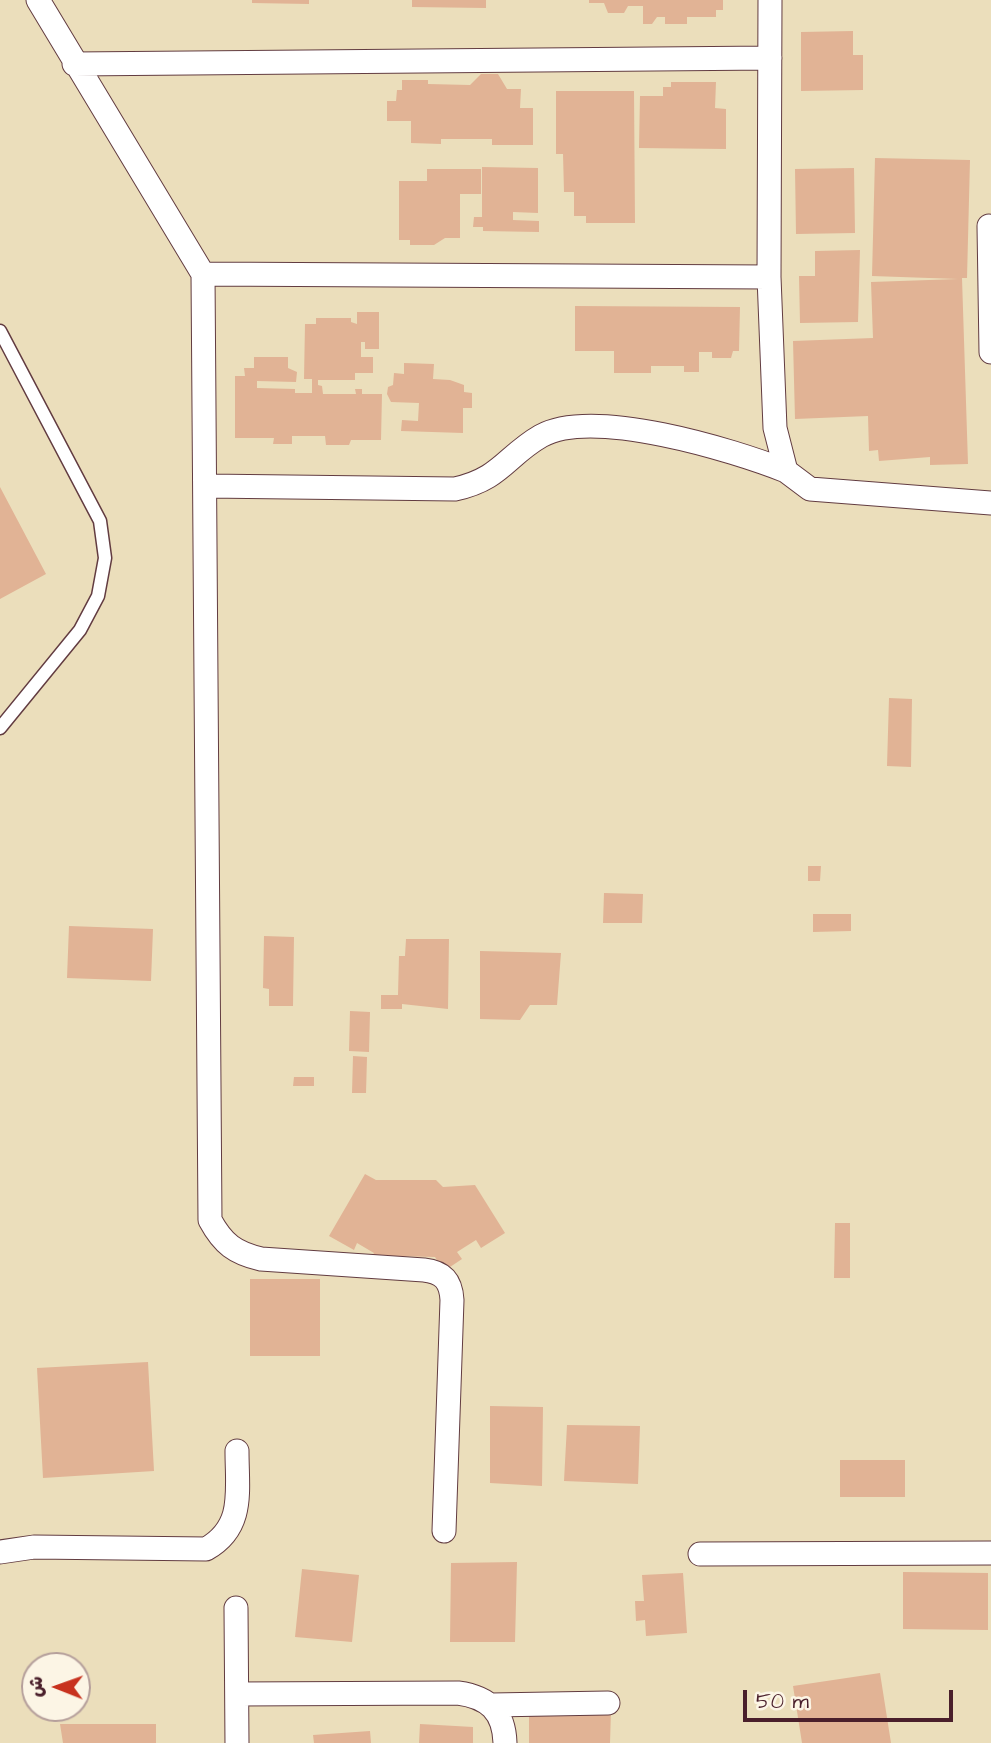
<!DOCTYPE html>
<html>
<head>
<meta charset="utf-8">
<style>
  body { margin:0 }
  #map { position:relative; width:991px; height:1743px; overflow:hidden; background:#ebdebb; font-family:"Architects Daughter","Playpen Sans Arabic",sans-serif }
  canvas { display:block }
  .north { position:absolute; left:21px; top:1652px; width:70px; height:70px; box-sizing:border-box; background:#fcf5e5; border:2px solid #b59f9b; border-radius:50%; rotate:271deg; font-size:19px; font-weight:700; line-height:28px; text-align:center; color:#4a1f2b }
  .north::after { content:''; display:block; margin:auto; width:24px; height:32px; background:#c8321e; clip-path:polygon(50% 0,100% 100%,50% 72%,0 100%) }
  .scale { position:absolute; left:743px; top:1690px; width:210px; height:32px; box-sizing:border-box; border:4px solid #4a1f2b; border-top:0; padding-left:9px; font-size:21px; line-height:24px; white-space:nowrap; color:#4a1f2b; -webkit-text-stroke:5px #fcf5e5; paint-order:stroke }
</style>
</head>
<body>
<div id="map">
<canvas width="991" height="1743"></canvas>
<div class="north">ش</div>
<div class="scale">50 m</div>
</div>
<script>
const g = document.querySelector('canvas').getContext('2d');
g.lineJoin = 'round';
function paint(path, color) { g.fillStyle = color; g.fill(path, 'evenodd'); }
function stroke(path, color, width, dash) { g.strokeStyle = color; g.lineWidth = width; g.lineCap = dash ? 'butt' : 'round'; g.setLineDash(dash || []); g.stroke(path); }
paint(new Path2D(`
  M252 0H309V4L252 3Z
  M412 0H486V8L412 7Z
  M589 0H723V10H716V17H687V24H665V17H657L652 24H643V6H628L624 13H608L604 3H589Z
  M853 31V55H863V90L801 91V32Z
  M481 74H498L507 89H521L520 108H533V145H492V139H441V144L411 143V121H387V101H396L397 90H402V80H428V84L470 85Z
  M671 82H716L715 108 726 109V149L639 148 640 96H663V87H671Z
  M556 91H634L635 223H586V216H574V192H564L563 154H556Z
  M875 158 970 160 967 278H962L968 464 930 465V457L879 461 878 450 869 451 868 416 795 419 793 341 873 338 871 282 958 279 872 276Z
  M482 167 538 168V213L513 212V220L539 221V232L483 231V227H473L474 217H482Z
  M854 168 855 233 796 234 795 169Z
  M427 169H481V194H460V238H445L434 245H410V240H399V181H427Z
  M860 250 858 322 800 323 799 276H815V251Z
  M575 306 740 307 739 351H733L731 358H712V352H699V372H684V366H651V373H614V351H575Z
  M357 312H379V349H365V342H361V357H373V373H355V380H318V385L322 386 323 394H356L355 389H362V394H382L381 440H351L349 445H326L325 436H292V444H273L274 438H235V376H245L244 368H254V357H288V368L297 372 296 382 257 381V388L295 389V393H312V379H304L305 324H316V318H351V322L357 324Z
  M404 363 434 364 433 379 450 380 464 385V392L472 393V408H463V433L401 431 402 420 418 421 419 403 391 402 387 394 388 387 393 385 394 373 404 374Z
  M0 487 46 574 0 599Z
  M889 698 912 699 911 767 887 766Z
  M808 866H821L820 881H808Z
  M604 893 643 894 642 923H603Z
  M813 914H851V931L813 932Z
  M69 926 153 929 151 981 67 978Z
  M264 936 294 937 293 1006H269V989L263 988Z
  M406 939H449L448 1009 402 1004V1009H381V995H398L399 956H405Z
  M480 951 561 953 557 1005H530L520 1020 480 1019Z
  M350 1011 370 1012 369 1052 349 1051Z
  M353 1056 367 1057 366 1093H352Z
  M294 1077H314V1086H293Z
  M365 1174 376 1180H436L443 1187 475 1185 505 1233 481 1248 476 1240 457 1252 462 1259 444 1271 435 1257 397 1256 383 1265 371 1258 374 1253 357 1243 354 1250 329 1236Z
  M835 1223H850V1278H834Z
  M250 1279H320V1356H250Z
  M148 1362 154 1471 43 1478 37 1368Z
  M490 1406 543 1407 542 1486 490 1483Z
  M567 1425 640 1426 638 1484 564 1481Z
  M840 1460H905V1497H840Z
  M517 1562 515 1642H450L451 1563Z
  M302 1569 359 1575 352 1642 295 1637Z
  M903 1572 988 1573V1630L903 1629Z
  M683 1573 687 1633 646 1636 645 1620 636 1621 635 1601H644L642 1575Z
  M880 1673 891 1743H802L793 1686Z
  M529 1710H611L610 1743H529Z
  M60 1724H156V1743H63Z
  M420 1724 473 1727V1743H419Z
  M370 1731 371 1743H314L313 1735Z`), '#e1b395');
const lane = new Path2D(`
  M0 331 100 521 105 558 98 596 80 630 0 728`);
const street = new Path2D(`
  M38 0 203 274 210 1220C223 1244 235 1253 261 1259L424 1270C443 1272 451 1281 452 1300L444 1531
  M770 0 769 277 775 428 786 471 810 489 991 503
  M74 64 770 58
  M989 226 991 352
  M203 274 769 277
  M207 486 455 489C501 479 506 456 541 436 593 407 733 450 786 471
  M0 1552 34 1547 206 1549C245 1527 237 1491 237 1451
  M700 1554 991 1553
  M236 1608 237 1743
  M237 1694 458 1693C488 1697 504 1711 505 1743
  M492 1705 608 1703`);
stroke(lane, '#623c41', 15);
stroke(street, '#623c41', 25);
stroke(lane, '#fff', 12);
stroke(street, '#fff', 23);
</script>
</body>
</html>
